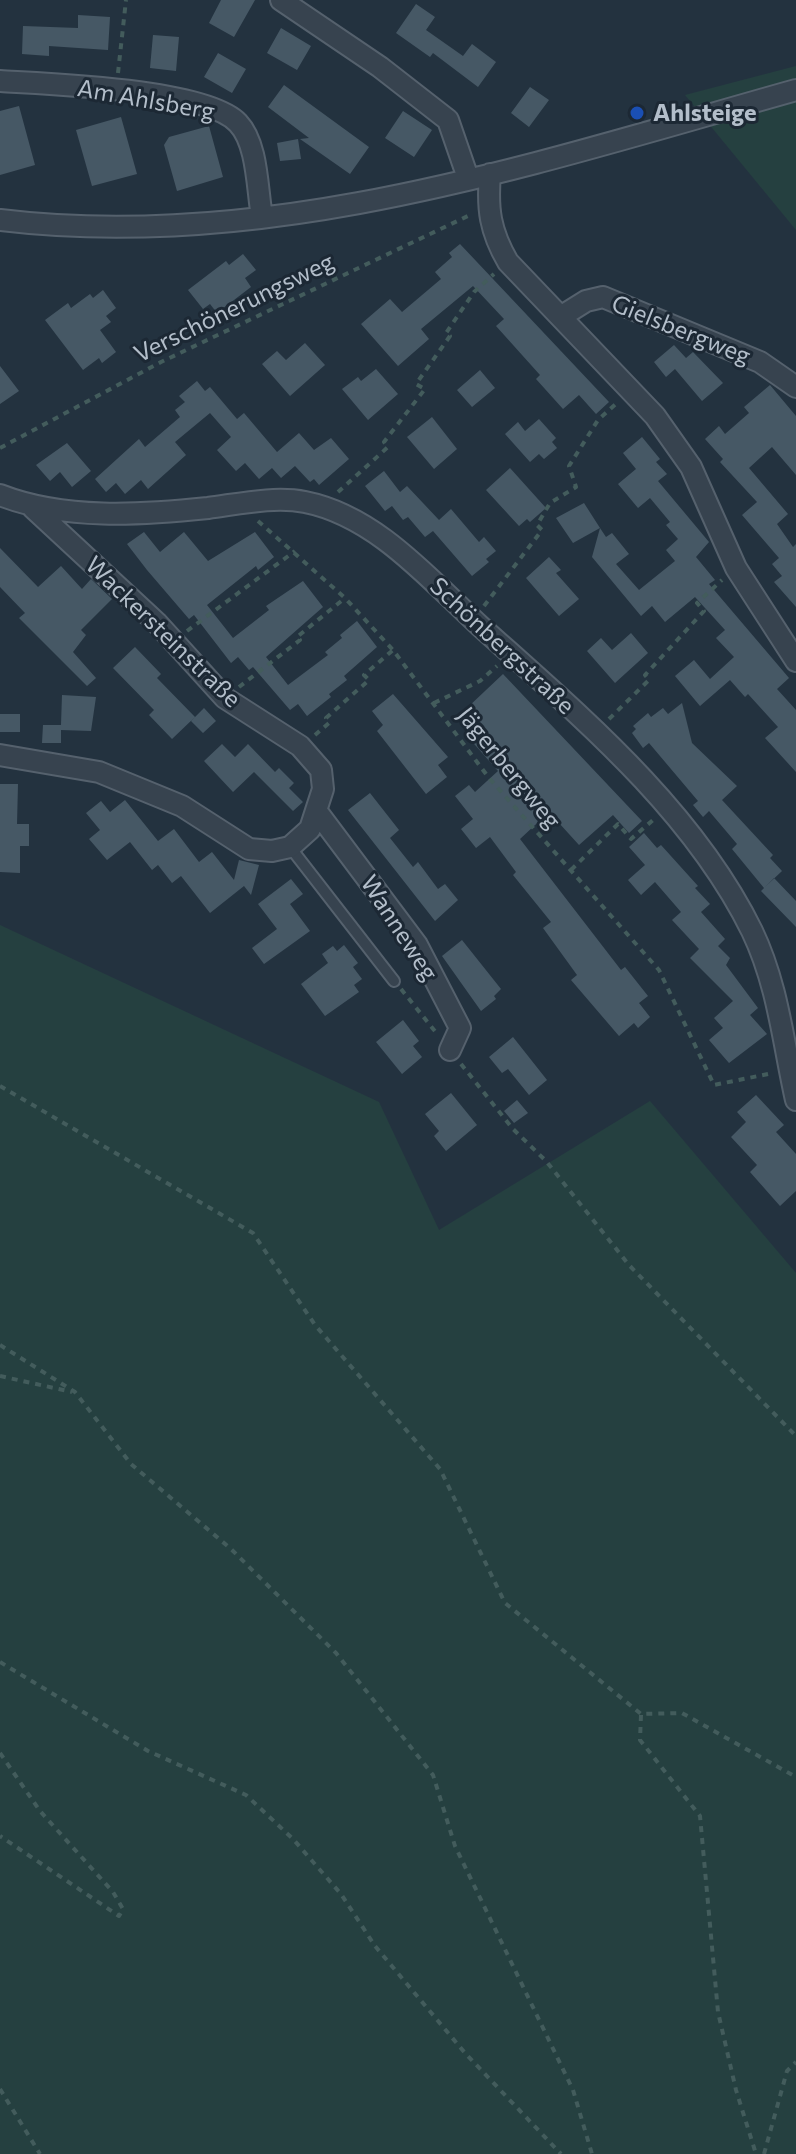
<!DOCTYPE html>
<html>
<head>
<meta charset="utf-8">
<style>
  body { margin:0 }
  canvas { display:block; background:#23323f }
</style>
</head>
<body>
<canvas width="796" height="2154"></canvas>
<script>
const g = document.querySelector('canvas').getContext('2d');
g.lineJoin = 'round';
function paint(path, color) { g.fillStyle = color; g.fill(path, 'evenodd'); }
function stroke(path, color, width, dash) { g.strokeStyle = color; g.lineWidth = width; g.lineCap = dash ? 'butt' : 'round'; g.setLineDash(dash || []); g.stroke(path); }
function write(font, color, halo, rows, align = 'center') {
  g.font = font + ' Commissioner,sans-serif'; g.lineWidth = 6; g.setLineDash([]); g.textBaseline = 'middle'; g.strokeStyle = halo; g.fillStyle = color; for (const [text, x, y, turn = 0] of rows) {
    g.save(); g.translate(x, y); g.rotate((+turn || 0) * Math.PI / 180); g.textAlign = isNaN(turn) ? turn : align; if (halo) g.strokeText(text, 0, 0); g.fillText(text, 0, 0); g.restore();
  }
}
paint(new Path2D(`
  M796 66V230L685 95Z
  M0 925 379 1102 439 1230 650 1101 796 1273V2154H0Z`), '#254040');
paint(new Path2D(`
  M221 0H255L234 37 209 23Z
  M416 4 435 17 426 30 463 56 472 44 496 62 478 87 433 53 430 57 396 33Z
  M78 15 110 17 108 50 49 46V56L22 54 23 26 78 28Z
  M281 28 311 46 297 70 267 53Z
  M153 35 179 37 176 71 150 68Z
  M218 53 246 69 232 93 204 77Z
  M284 85 369 147 350 174 300 139 309 138 268 107Z
  M530 87 549 100 529 127 511 113Z
  M19 106 35 165 0 175V111Z
  M403 111 432 130 414 157 385 138Z
  M121 117 137 174 92 186 76 130Z
  M209 126 223 177 177 191 164 145 169 137Z
  M298 139 301 159 280 161 277 143Z
  M460 244 609 402 596 414 579 395 563 409 536 379 540 375 496 326 504 319 473 286 421 329 429 339 398 366 361 324 390 299 402 312 441 279 435 272 452 257 449 253Z
  M243 254 256 270 245 278 251 287 217 313 210 304 203 309 188 290 226 261 229 265Z
  M103 290 116 308 106 316 111 322 100 330 116 352 102 363 99 358 83 370 45 320 68 303 71 308 90 294 93 298Z
  M305 343 325 365 290 396 262 364 277 351 286 360Z
  M674 345 686 358 693 352 723 383 702 401 675 369 666 377 654 362Z
  M0 366 19 391 0 404Z
  M376 369 398 394 368 420 342 389 358 377 361 381Z
  M480 370 495 388 472 407 457 390Z
  M197 381 205 391 210 387 237 419 244 413 277 452 299 433 314 450 331 438 349 459 319 485 314 479 310 482 295 466 281 478 272 468 259 479 245 463 236 471 217 450 231 437 210 413 175 442 186 455 148 489 141 480 125 494 116 483 106 492 95 479 139 439 145 447 180 417 175 410 185 402 179 396Z
  M770 385 796 416V475L772 447 749 468 788 514 777 524 793 547 796 544V607L774 582 782 576 772 564 779 558 742 515 757 502 720 462 723 459 705 439 719 426 725 434 749 413 744 407Z
  M432 417 457 449 434 469 407 437Z
  M539 419 556 438 552 442 557 448 544 459 539 454 530 462 505 434 518 422 525 431Z
  M642 437 660 459 656 462 667 474 658 481 709 542 696 557 715 580 709 584 789 678 777 689 796 710V772L765 738 778 727 748 694 745 697 730 680 700 706 675 676 694 660 710 679 734 657 716 638 725 630 695 597 665 622 652 606 641 616 592 557 600 528 606 537 612 533 629 554 616 564 639 590 675 561 666 550 678 539 666 525 670 522 650 498 638 508 618 484 636 469 623 453Z
  M67 443 91 471 72 487 60 472 50 481 36 465Z
  M510 468 546 508 530 522 527 519 519 526 486 490Z
  M384 471 400 492 407 486 439 520 451 509 479 542 484 537 496 551 486 559 489 562 472 576 433 531 425 537 408 517 403 520 392 506 385 511 365 486Z
  M584 503 600 528 573 543 556 518Z
  M144 532 160 552 184 532 208 561 255 532 274 557 258 570 256 566 207 605 233 638 269 610 266 606 303 581 323 607 266 657 288 685 328 655 325 652 342 638 340 635 357 621 377 647 344 676 347 680 329 694 331 697 307 716 298 704 290 710 253 667 249 670 238 657 231 663 194 615 189 619 147 570 127 544Z
  M0 548 38 587 61 566 82 589 91 579 112 599 81 630 86 635 73 652 96 678 87 686 19 618 25 613 0 587Z
  M549 557 561 570 556 573 579 599 559 616 526 578Z
  M631 633 648 653 615 683 587 651 601 638 612 650Z
  M135 647 161 674 157 678 195 717 172 739 149 715 154 710 113 668Z
  M503 674 642 821 629 833 613 815 579 845 549 812 520 839 621 970 625 967 648 996 639 1003 650 1017 638 1028 634 1023 619 1036 571 980 577 975 543 928 551 922 513 875 516 872 490 837 476 848 461 829 473 819 455 796 469 785 475 792 498 771 468 737 482 724 467 708Z
  M393 694 448 757 438 765 447 777 426 794 377 731 383 725 372 711Z
  M62 695 96 697 91 731 61 730V743H42L43 725H61Z
  M682 703 692 743 737 786 722 800 773 855 770 858 782 871 764 888 732 849 737 844 709 811 703 817 693 805 698 801 649 743 643 748 632 733 636 729 633 726 648 713 651 717 663 708 668 714Z
  M204 708 216 721 203 733 191 721Z
  M0 714H20V732H0Z
  M222 744 235 757 248 744 275 772 279 768 294 783 289 788 303 802 293 811 254 772 233 792 204 761Z
  M0 784H18L17 824H29V846H20V873L0 872Z
  M370 793 399 830 390 838 413 867 418 862 438 889 445 884 458 900 435 921 348 810Z
  M125 800 158 841 174 829 199 862 212 852 234 880 239 860 259 865 251 895 244 886 210 913 181 876 172 883 158 865 152 870 130 842 107 860 89 839 100 830 86 813 101 801 110 812Z
  M644 833 657 848 661 845 698 886 695 888 710 904 701 912 725 939 718 946 730 958 726 965 758 1008 750 1015 767 1034 729 1063 709 1040 723 1028 714 1018 733 1001 690 958 699 949 672 920 681 912 655 882 641 895 628 880 645 865 629 847Z
  M774 878 796 901V927L761 891Z
  M291 879 303 894 290 904 310 931 264 964 252 948 277 929 258 904Z
  M462 940 501 989 494 996 496 999 481 1011 442 956Z
  M344 945 358 963 353 967 362 979 354 985 359 992 325 1016 301 984 328 963 322 954 333 946 337 951Z
  M403 1020 419 1041 413 1046 422 1057 402 1074 376 1042Z
  M513 1037 547 1080 529 1095 508 1069 502 1073 489 1057Z
  M451 1093 477 1125 446 1151 434 1136 439 1131 425 1114Z
  M756 1095 784 1125 776 1132 796 1154V1191L780 1206 750 1172 757 1165 731 1137 746 1122 737 1112Z
  M517 1100 528 1113 514 1123 504 1111Z`), '#465865');
const service = new Path2D(`
  M290 847 394 981`);
const minor = new Path2D(`
  M281 0 380 67 448 120 468 178
  M0 81C49 84 206 89 238 123 258 144 257 189 262 217
  M490 174C487 209 490 231 508 262L655 416 691 467 736 568 796 661
  M0 220C270 253 539 162 796 90
  M562 316 586 301 603 297 760 362 796 387
  M0 495C64 520 141 515 208 508 239 504 274 496 305 502 376 516 429 579 480 626 579 715 692 809 752 931 778 985 783 1042 796 1100
  M0 755 99 772 182 806 249 849 272 851 290 847 310 829 323 789 321 770 300 746 225 698 157 623 33 508
  M318 813 417 945 460 1028 450 1050`);
stroke(service, '#55616d', 14);
stroke(minor, '#55616d', 24);
stroke(new Path2D(`
  M118 73 126 0
  M0 448 161 362 470 215
  M338 492 388 447 384 442 425 389 416 384 450 336 446 333 474 292 494 274
  M258 521 345 598 393 650 489 778 659 970 714 1085 773 1073
  M484 606 542 530 537 525 550 503 576 487 569 466 598 420 617 403
  M187 631 295 551
  M239 687 300 640 297 637 345 598
  M434 703 480 681 497 666
  M609 719 649 680 645 675 704 611 697 603 722 580
  M315 735 329 723 326 718 369 680 364 675 393 650
  M571 870 618 824 631 839 653 820
  M401 989 438 1035
  M461 1064 513 1129 546 1161 629 1265 796 1436
  M0 1086 253 1233 315 1325 440 1469 505 1603 641 1714 682 1713 796 1777
  M0 1345 75 1392 131 1464 231 1549 336 1653 433 1775 455 1846 573 2090 592 2154
  M0 1376 72 1392
  M0 1662 148 1751 246 1795 293 1839 341 1894 375 1946 465 2053 561 2154
  M641 1715 640 1740 700 1816 718 2012 736 2090 756 2154
  M0 1753 40 1811 113 1892 123 1909 119 1916 0 1836
  M0 2089 40 2154
  M764 2154 787 2071 796 2062`), '#435c5c', 4, [6, 6]);
stroke(service, '#37434f', 10);
stroke(minor, '#37434f', 20);
for (const [x, y, r, color] of [
  [637,113,8,"#1a4fb4"]
]) { const dot = new Path2D(); dot.arc(x, y, r, 0, 2 * Math.PI); g.fillStyle = color; g.fill(dot); stroke(dot, '#1c2834', 3); }
write('24px', '#b3beca', '#1c2834', [
  ["Am Ahlsberg",146,100,10],
  ["Verschönerungsweg",234,308,-26],
  ["Gielsbergweg",681,330,22],
  ["Wackersteinstraße",163,632,44],
  ["Schönbergstraße",502,646,43],
  ["Jägerbergweg",509,768,51],
  ["Wanneweg",399,928,57]
]);
write('bold 24px', '#b3beca', '#1c2834', [
  ["Ahlsteige",653,113]
], 'left');
</script>
</body>
</html>
